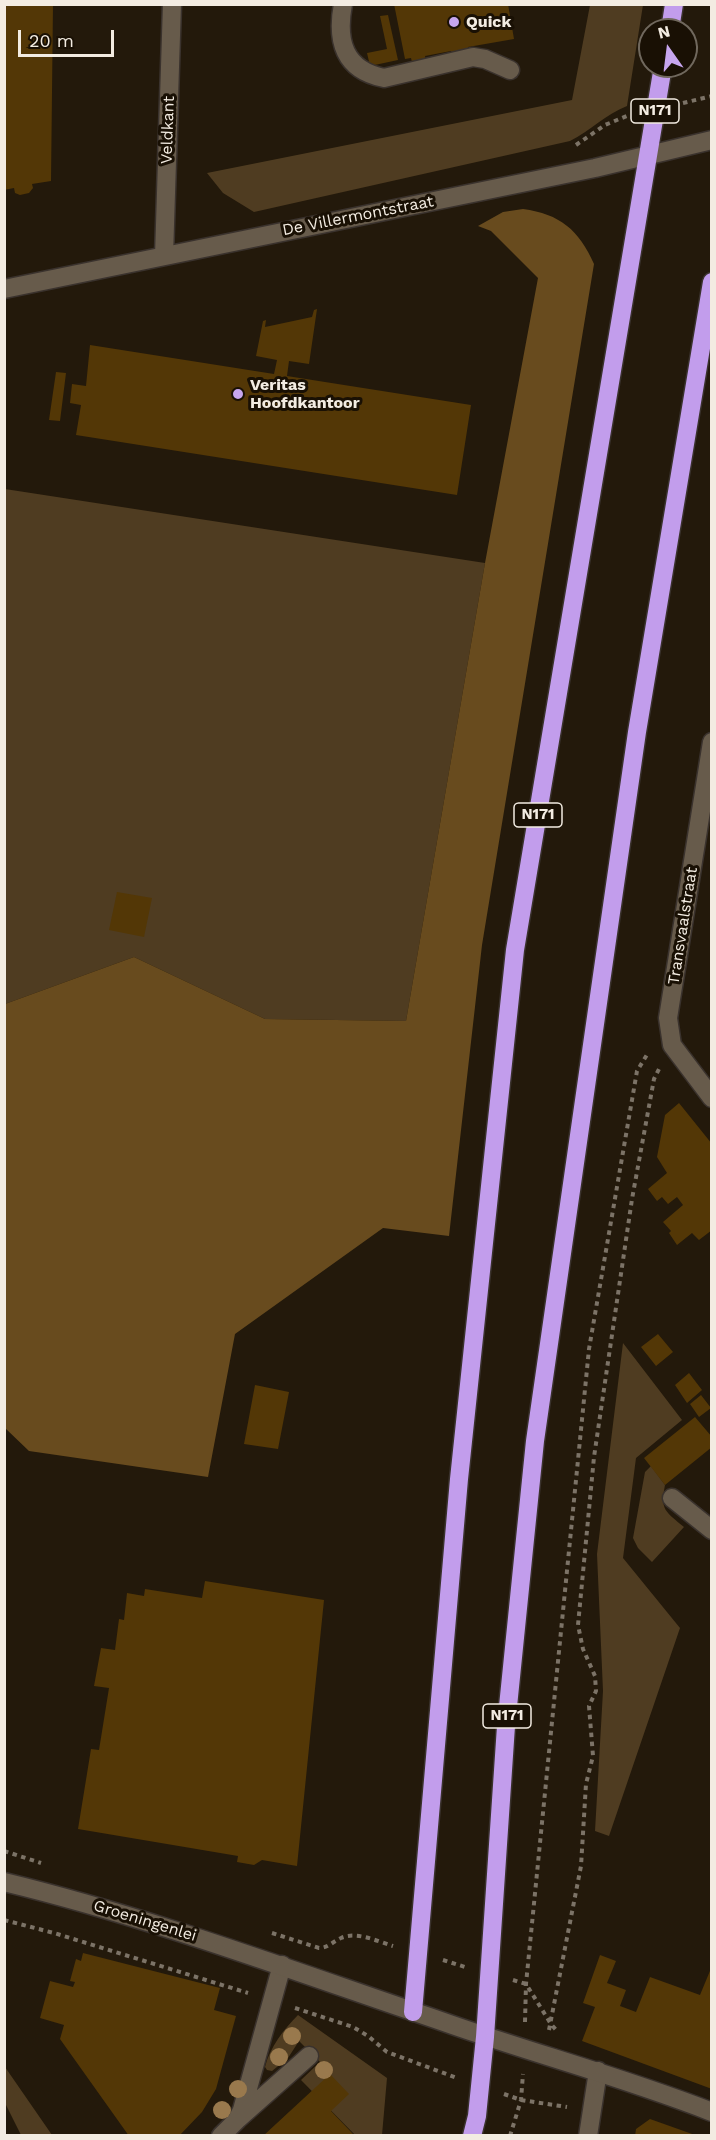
<!DOCTYPE html>
<html>
<head>
<meta charset="utf-8">
<style>
  body { margin:0 }
  #map { position:relative; width:716px; height:2140px; overflow:hidden; background:#23190b; font-family:"Work Sans",sans-serif }
  canvas { display:block }
  .frame { position:absolute; inset:0; border:6px solid #f3ece2; pointer-events:none }
  .north { position:absolute; left:638px; top:18px; width:60px; height:60px; box-sizing:border-box; background:#191004; border:2px solid #70685d; border-radius:50%; rotate:346deg; font-size:16px; font-weight:700; line-height:24px; text-align:center; color:#f3ece2 }
  .north::after { content:''; display:block; margin:auto; width:21px; height:27px; background:#c7a6ef; clip-path:polygon(50% 0,100% 100%,50% 72%,0 100%) }
  .scale { position:absolute; left:18px; top:30px; width:96px; height:27px; box-sizing:border-box; border:3px solid #f3ece2; border-top:0; padding-left:8px; font-size:18px; line-height:21px; white-space:nowrap; color:#f3ece2; -webkit-text-stroke:4px #191004; paint-order:stroke }
</style>
</head>
<body>
<div id="map">
<canvas width="716" height="2140"></canvas>
<div class="frame"></div>
<div class="north">N</div>
<div class="scale">20 m</div>
</div>
<script>
const g = document.querySelector('canvas').getContext('2d');
g.lineJoin = 'round';
function paint(path, color) { g.fillStyle = color; g.fill(path, 'evenodd'); }
function stroke(path, color, width, dash) { g.strokeStyle = color; g.lineWidth = width; g.lineCap = dash ? 'butt' : 'round'; g.setLineDash(dash || []); g.stroke(path); }
function write(font, color, halo, rows, align = 'center') {
  g.font = font + ' "Work Sans",sans-serif'; g.lineWidth = 6; g.setLineDash([]); g.textBaseline = 'middle'; g.strokeStyle = halo; g.fillStyle = color; for (const [text, x, y, turn = 0] of rows) {
    g.save(); g.translate(x, y); g.rotate((+turn || 0) * Math.PI / 180); g.textAlign = isNaN(turn) ? turn : align; if (halo) g.strokeText(text, 0, 0); g.fillText(text, 0, 0); g.restore();
  }
}
paint(new Path2D(`
  M590 5H643L627 106C606 114 590 131 570 141L254 212 223 193 207 173 572 100Z
  M5 489 485 563 406 1021 265 1019 134 957 5 1004Z
  M623 1343 682 1420 636 1458 623 1558 680 1628 609 1836 595 1831 603 1691 597 1554Z
  M651 1466 665 1485C660 1510 665 1511 684 1527L652 1562 638 1548 633 1538 645 1472Z
  M298 2015 387 2078 382 2135H355L301 2080 320 2062 299 2041 288 2058 272 2071 267 2070 265 2067C270 2047 284 2029 298 2015Z
  M5 2067 52 2135H21L5 2103Z`), '#4f3c21');
paint(new Path2D(`
  M523 209C560 214 579 230 594 264L482 945 449 1236 383 1228 235 1334 208 1477 29 1451 5 1428V1004L134 957 265 1019 406 1021 485 563 538 278 491 231 478 226 503 212Z`), '#684b1e');
paint(new Path2D(`
  M4 4H53L51 181 32 184 33 188 29 193 20 195 15 193 14 188 4 190Z
  M394 4H508L514 39 468 47 470 59 454 62 451 51 425 56 427 68 414 70 411 58 405 59Z
  M388 15 398 60 370 66 367 53 387 49 380 16Z
  M317 309 309 364 289 361 287 376 471 405 457 495 76 435 81 405 70 403 72 384 86 386 90 345 274 374 277 360 256 356 263 321 266 320 265 327 312 317 314 310Z
  M56 372 66 373 60 421 49 420Z
  M117 892 152 898 144 937 109 930Z
  M679 1103 712 1144V1230L699 1240 692 1233 677 1245 669 1233 671 1231 663 1222 683 1205 677 1197 668 1204 662 1197 657 1201 648 1189 667 1173 657 1157 665 1115Z
  M658 1334 673 1352 656 1366 641 1347Z
  M689 1373 702 1390 687 1403 675 1385Z
  M255 1385 289 1392 278 1449 244 1444Z
  M701 1395 711 1408 699 1417 690 1404Z
  M695 1417 712 1437V1447L665 1485 644 1458Z
  M205 1581 324 1600 297 1866 262 1860 254 1865 237 1862 238 1856 78 1829 91 1749 99 1750 109 1688 94 1686 101 1648 115 1650 119 1619 124 1620 127 1593 144 1596 145 1589 202 1598Z
  M83 1953 220 1988 214 2010 236 2016 216 2089 202 2112 179 2136H129L60 2039 64 2025 40 2018 50 1981 73 1987 75 1982 70 1981 76 1959 81 1961Z
  M600 1955 616 1961 607 1983 626 1990 620 2006 636 2012 650 1977 700 1995 712 1966V2089L582 2041 595 2007 583 2003Z
  M330 2074 349 2094 331 2111 353 2134 351 2136H263Z
  M650 2119 695 2135V2136H635L636 2129Z`), '#533706');
const lane = new Path2D(`
  M343 4C336 41 344 70 384 78L473 57 485 59 510 70`);
const street = new Path2D(`
  M164 256 172 4
  M4 289 595 168 712 140
  M712 742 668 1018 672 1045 712 1098
  M672 1498 712 1530
  M238 2119 309 2056
  M221 2136 237 2120 242 2110 282 1965
  M588 2136 598 2071`);
const secondary = new Path2D(`
  M4 1882C153 1918 296 1972 441 2021 531 2053 623 2077 712 2112`);
const highway = new Path2D(`
  M670 30 674 4
  M413 2012 459 1479 515 950 663 66
  M472 2136 477 2116 485 2037 506 1726 535 1441 637 732 712 282`);
stroke(lane, '#3a322d', 21);
stroke(street, '#3a322d', 21);
stroke(secondary, '#3a322d', 21);
stroke(highway, '#3a322d', 21);
stroke(new Path2D(`
  M683 103 712 96
  M576 145 605 125 629 115
  M4 1851 41 1863
  M4 1920 54 1933 248 1993
  M272 1933 319 1948C328 1948 332 1942 341 1938 356 1931 377 1941 393 1946
  M443 1960 465 1967
  M513 1980 526 1984 551 2024 557 2031
  M295 2008 353 2027 368 2036 387 2052 457 2078
  M525 2022 526 1984 589 1349 637 1071 648 1053
  M549 2030 581 1866 586 1784 593 1756 589 1706 596 1691 595 1676 583 1649 578 1625 594 1457 632 1199 654 1079 659 1069
  M504 2094 521 2100 567 2107
  M510 2136 521 2100 523 2074`), '#7c7367', 4, [4.5, 4.5]);
stroke(lane, '#675b4b', 18);
stroke(street, '#675b4b', 18);
stroke(secondary, '#675b4b', 18);
stroke(highway, '#c29dec', 18);
g.fillStyle = '#99794d';
for (const [x, y] of [
  [292,2036],
  [279,2057],
  [324,2070],
  [238,2089],
  [222,2110]
]) { g.beginPath(); g.arc(x, y, 9, 0, 2 * Math.PI); g.fill(); }
for (const [x, y, r, color] of [
  [454,22,6,"#c7a6ef"],
  [238,394,6,"#c7a6ef"]
]) { const dot = new Path2D(); dot.arc(x, y, r, 0, 2 * Math.PI); g.fillStyle = color; g.fill(dot); stroke(dot, '#191004', 2); }
for (const [x, y, w] of [
  [655,111,48],
  [538,815,48],
  [507,1716,48]
]) { const box = new Path2D(); box.roundRect(x - w / 2, y - 12, w, 24, 4.5); g.fillStyle = '#191004'; g.fill(box); stroke(box, '#f3ece2', 1.5); }
write('bold 15px', '#f3ece2', null, [
  ["N171",655,111],
  ["N171",538,815],
  ["N171",507,1716]
]);
write('bold 16px', '#f3ece2', '#191004', [
  ["Quick",466,22],
  ["Veritas",250,385],
  ["Hoofdkantoor",250,403]
], 'left');
write('16px', '#f3ece2', '#191004', [
  ["Veldkant",168,130,-88],
  ["De Villermontstraat",358,216,-11],
  ["Transvaalstraat",683,926,-81],
  ["Groeningenlei",145,1921,17]
]);
</script>
</body>
</html>
